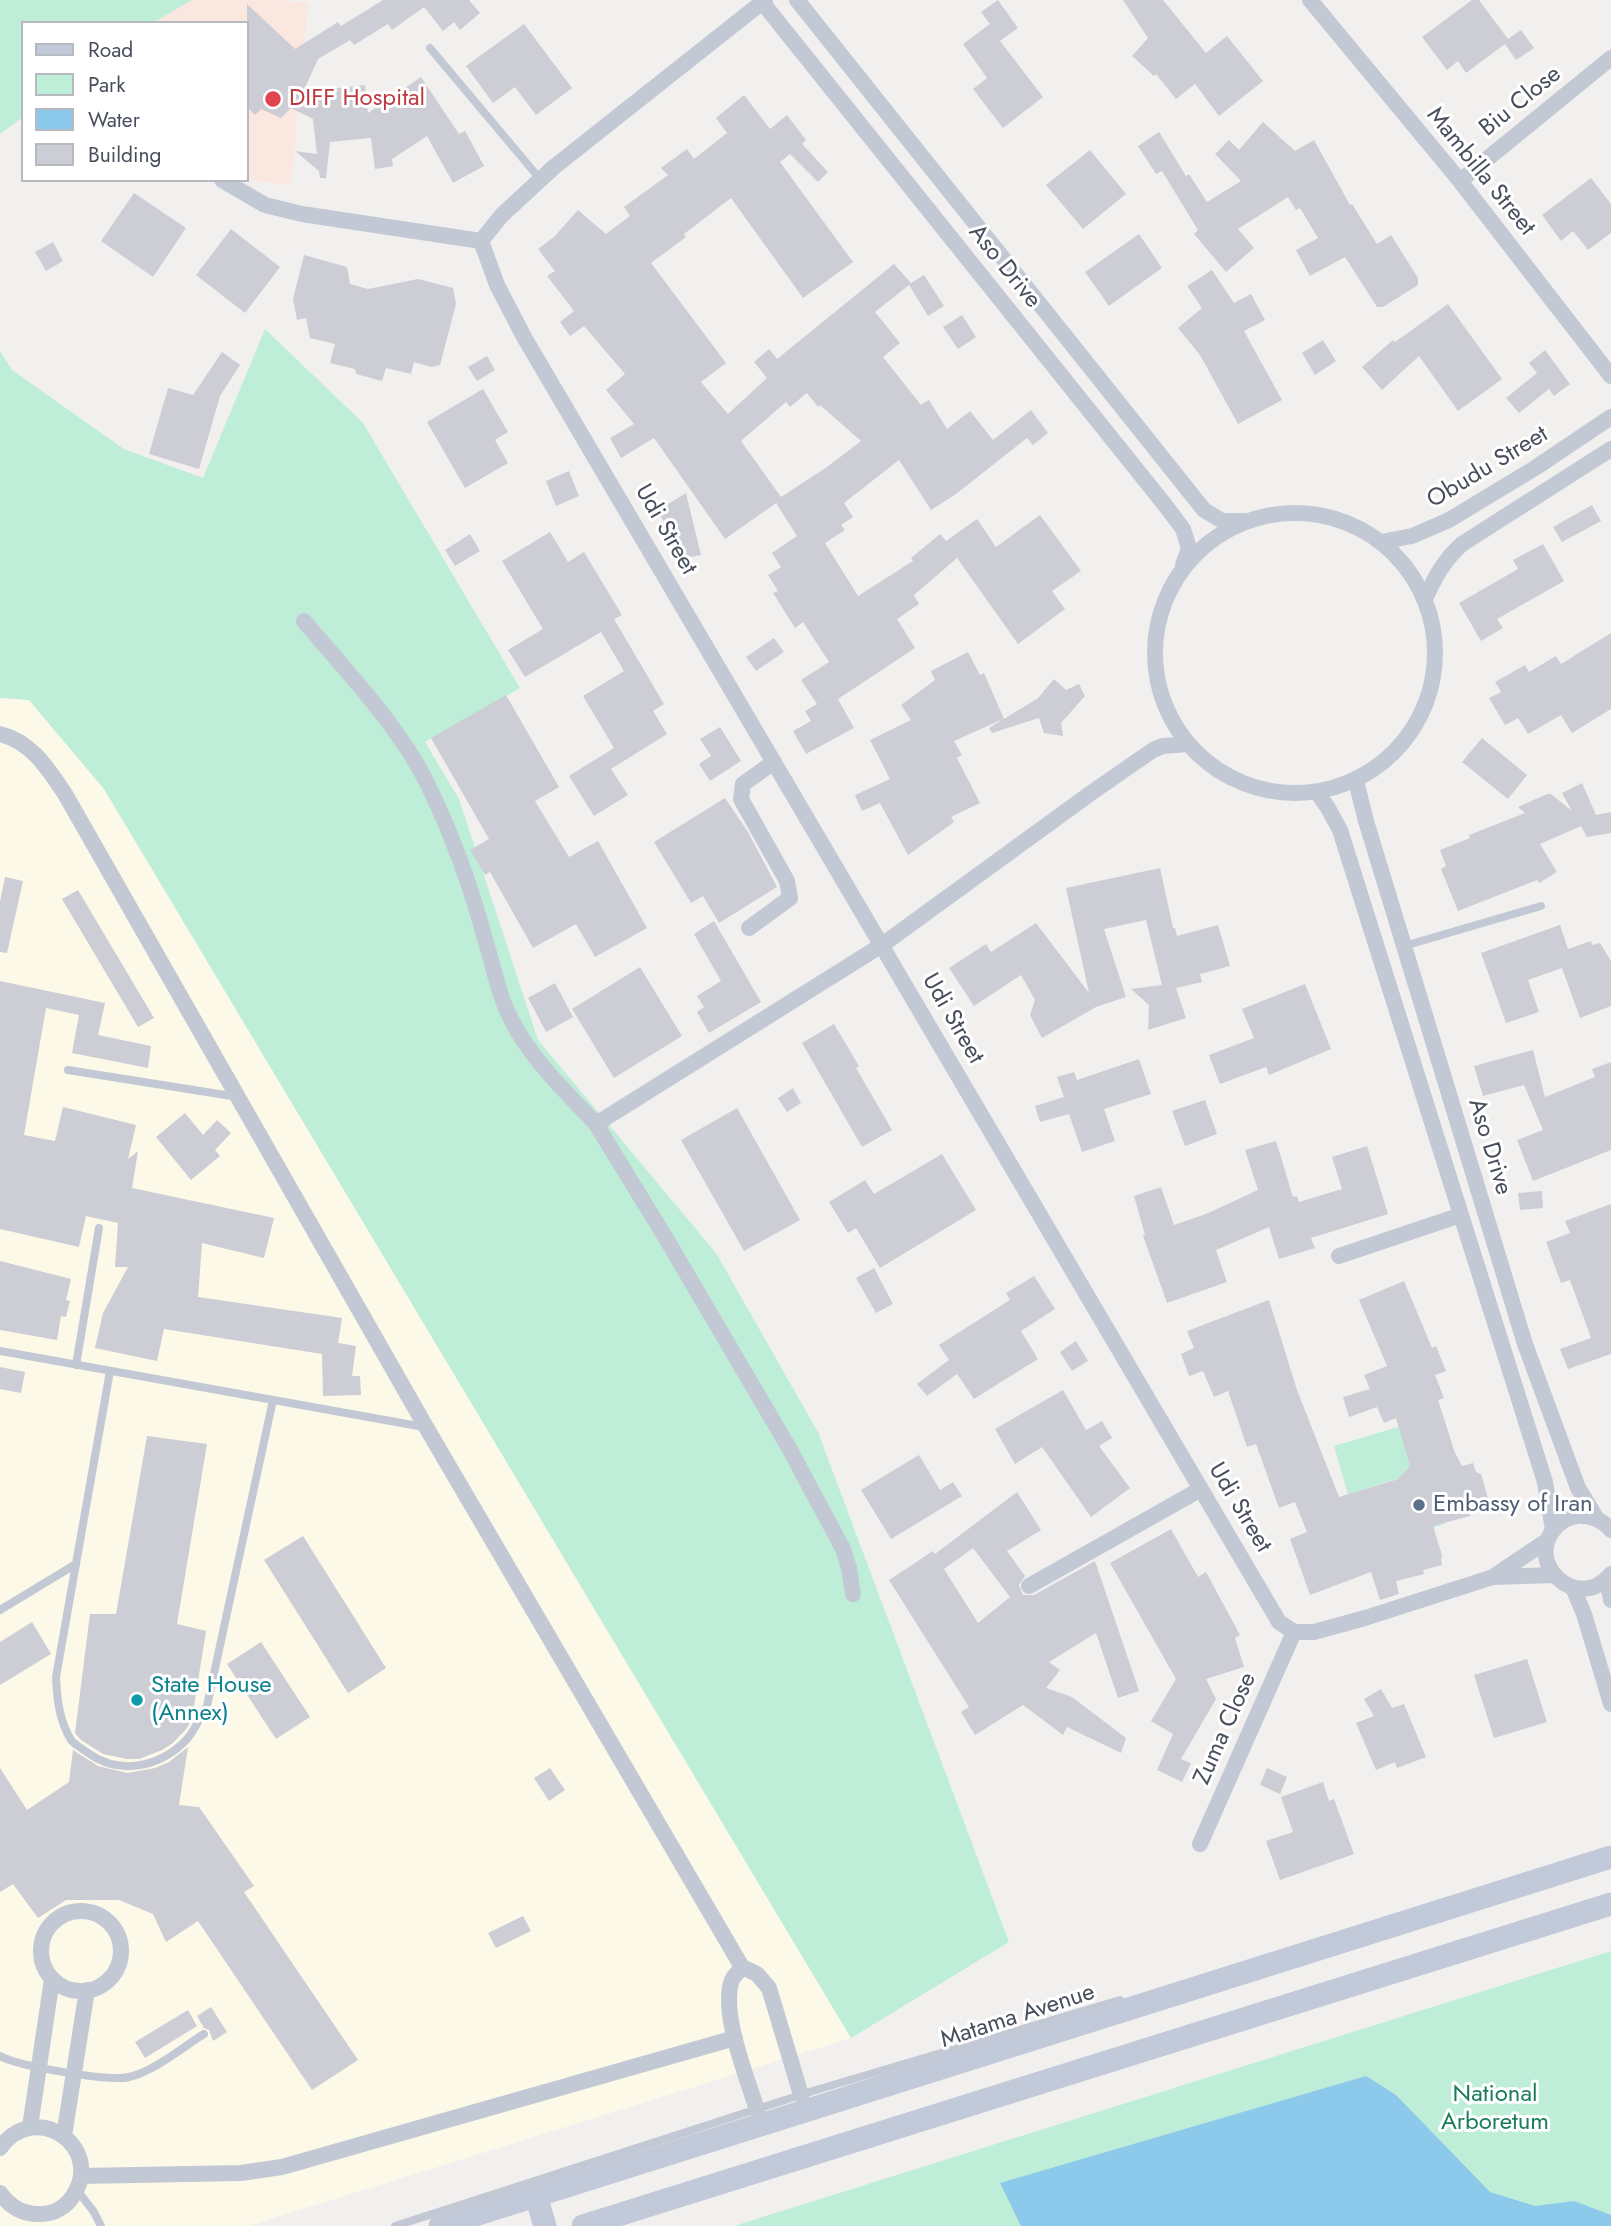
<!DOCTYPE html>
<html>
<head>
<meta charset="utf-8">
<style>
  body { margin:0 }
  #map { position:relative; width:1611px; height:2226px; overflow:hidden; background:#f2f0ef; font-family:Jost,sans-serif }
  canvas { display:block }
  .legend { position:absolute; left:21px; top:21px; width:228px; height:161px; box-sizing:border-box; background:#fff; border:2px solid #b6b9be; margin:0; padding:9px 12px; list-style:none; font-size:21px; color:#484f5c }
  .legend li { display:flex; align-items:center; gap:14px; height:35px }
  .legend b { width:35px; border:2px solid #b6b9be }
</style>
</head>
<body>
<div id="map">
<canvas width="1611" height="2226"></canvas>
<ul class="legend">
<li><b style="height:9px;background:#c2c9d8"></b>Road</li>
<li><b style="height:19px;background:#bfeed8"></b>Park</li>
<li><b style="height:19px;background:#8dc9ea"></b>Water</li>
<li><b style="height:19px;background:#cccdd5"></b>Building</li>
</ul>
</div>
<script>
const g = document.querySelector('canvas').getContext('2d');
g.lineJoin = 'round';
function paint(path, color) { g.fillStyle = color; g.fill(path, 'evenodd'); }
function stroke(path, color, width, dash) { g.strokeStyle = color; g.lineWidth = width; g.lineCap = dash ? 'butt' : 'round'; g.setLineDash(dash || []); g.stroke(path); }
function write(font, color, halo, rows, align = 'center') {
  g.font = font + ' Jost,sans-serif'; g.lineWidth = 6; g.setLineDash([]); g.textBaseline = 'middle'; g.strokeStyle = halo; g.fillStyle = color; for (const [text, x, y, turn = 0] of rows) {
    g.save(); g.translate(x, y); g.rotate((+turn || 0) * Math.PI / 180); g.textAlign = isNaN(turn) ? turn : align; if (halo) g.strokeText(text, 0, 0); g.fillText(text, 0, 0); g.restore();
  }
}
paint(new Path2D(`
  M0 698 29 700 104 789 851 2038 248 2226H0Z`), '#fcf9e9');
paint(new Path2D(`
  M192 0H276L308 3 291 185 256 181 247 175V23H153Z`), '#fae7e0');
paint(new Path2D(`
  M0 0H192L153 23H23V117L0 134Z
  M265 329 363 423 520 688 425 742 459 799 538 1040 716 1253 818 1432 1009 1942 851 2038 104 789 29 700 0 698V351L12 370 124 449 203 478Z
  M1441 1414 1401 1435C1411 1467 1437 1491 1446 1523L1430 1529 1396 1479 1355 1492 1361 1512 1358 1529 1334 1446Z
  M1611 1951V2226H734Z`), '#bfeed8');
paint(new Path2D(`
  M1366 2076 1396 2095 1490 2192 1535 2206 1574 2201 1611 2215V2226H1021L1000 2183Z`), '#8dc9ea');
paint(new Path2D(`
  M383 0H469L480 13 460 30 454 22 443 31 424 7 392 30 388 24 354 45 350 40 318 59 303 92 365 85 368 113 421 77 459 134 465 131 484 166 453 183 427 136 392 159 393 166 375 169 371 138 330 142 326 178H320L319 171 295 151 317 154 313 119 291 108 281 118 261 109 255 115 247 107V4L295 49 338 22 341 26Z
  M998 0 1018 28 1000 41 1043 97 1003 128 973 89 987 78 963 44 990 24 981 12Z
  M1123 0H1163L1206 53 1227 36 1263 81 1219 116 1195 84 1176 99 1156 74 1154 76 1132 56 1148 38Z
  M1472 0H1479L1508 39 1521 30 1534 48 1516 60 1505 44 1466 73 1458 61 1447 70 1422 37Z
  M524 24 572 88 536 115 515 87 493 103 466 66Z
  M744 95 770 129 787 115 806 140 802 144 828 172 818 182 790 154 780 162 853 262 803 298 731 198 684 234 686 237 651 263 726 363 701 382 728 414 767 378 754 362 769 349 777 359 894 264 911 283 924 275 944 306 928 316 909 285 875 312 900 343 883 357 921 405 929 400 947 429 970 411 993 440 1031 410 1048 433 1033 445 1027 438 956 494 931 510 899 460 844 503 853 517 841 525 845 530 825 543 858 596 913 561 911 558 940 534 946 541 977 519 996 547 1040 515 1081 571 1052 591 1065 609 1018 644 957 558 914 595 919 604 897 619 915 648 838 699 854 728 806 754 793 731 811 721 805 711 817 704 801 680 829 662 803 622 795 628 773 593 778 591 768 575 781 567 772 553 797 536 776 503 725 539 654 438 621 458 610 438 634 424 606 390 625 374 584 326 570 336 560 322 574 311 547 276 555 271 538 249 554 237 578 210 606 234 630 216 624 207 668 175 661 168 687 149 694 159 727 133 716 118ZM807 393 818 407 820 405 861 441 827 467 781 497 741 441 786 402 790 407Z
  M1263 122 1295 151 1314 140 1350 205 1352 204 1377 244 1391 235 1418 278V285L1383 307H1377L1345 257 1310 276 1296 250 1318 238 1300 208 1296 210 1288 197 1238 229 1254 248 1226 272 1194 234 1198 230 1162 171 1156 174 1138 146 1159 132 1186 176 1189 174 1207 202 1241 181 1215 154 1229 140 1239 150Z
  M1090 150 1126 194 1083 229 1046 185Z
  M1591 178 1611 204V233L1588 250 1573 231 1561 241 1542 215Z
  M134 193 186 228 153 277 101 241Z
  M231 229 280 267 245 313 196 275Z
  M1139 234 1162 268 1109 306 1085 272Z
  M53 242 63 261 46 271 35 252Z
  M304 255 347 267 350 284 368 289 418 279 453 288 456 304 440 365 431 367 414 362 411 374 386 368 382 381 356 374 355 369 330 363 335 344 310 338 306 318 297 320 293 299Z
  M1212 270 1234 303 1251 294 1265 320 1244 331 1282 400 1238 424 1200 355 1178 328 1202 308 1187 286Z
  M1448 304 1502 379 1458 411 1419 356 1382 390 1362 367 1393 340 1395 342Z
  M962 315 976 337 958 349 943 327Z
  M1323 340 1336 361 1315 375 1302 353Z
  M1545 350 1570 384 1554 396 1549 389 1519 413 1506 398 1537 373 1529 363Z
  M222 352 240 365 220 396 199 469 149 454 168 388 193 395Z
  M487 356 495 370 477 381 468 367Z
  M483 389 508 432 495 440 508 463 465 488 427 422Z
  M569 471 579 496 556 506 546 481Z
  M686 493 701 555 684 558 683 550 657 511Z
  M1592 505 1601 521 1562 542 1553 527Z
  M550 532 568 562 584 552 622 615 614 619 664 704 653 711 667 734 611 769 628 795 594 816 569 776 614 748 583 696 624 671 601 632 525 677 508 650 543 629 502 561Z
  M470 534 480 551 455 566 445 550Z
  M1543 544 1564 581 1497 619 1503 628 1481 641 1459 603 1518 569 1513 560Z
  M1611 633V709L1572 733 1561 715 1528 734 1518 718 1505 725 1489 698 1501 692 1495 682 1525 665 1529 672 1556 656 1561 664Z
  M774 638 784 652 756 671 746 657Z
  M968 652 980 675 984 673 1004 719 1038 698 1054 679 1066 690 1079 684 1085 696 1061 723 1063 736 1044 733 1039 718 992 733 989 728 1003 719 954 741 962 755 957 758 980 803 951 817 954 822 908 855 880 803 862 811 855 795 890 779 870 740 911 720 901 705 935 680 931 671Z
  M506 695 559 787 535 801 569 857 598 841 647 928 595 957 576 924 533 948 490 872 485 875 470 850 489 839 431 738Z
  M720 727 741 761 710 781 699 764 711 756 700 739Z
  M1482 738 1527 775 1508 799 1462 762Z
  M1582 783 1596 815 1611 812V833L1587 837 1581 826 1540 844 1557 872 1539 883 1537 880 1458 911 1441 869 1446 866 1440 850 1470 838 1469 835 1525 813 1518 807 1547 794H1551L1572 811 1562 793Z
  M725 798 748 832 777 887 719 923 703 896 691 903 654 842Z
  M1160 868 1173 928H1175L1177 936 1218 925 1230 966 1200 974 1202 982 1176 988 1186 1018 1148 1030 1149 1005 1131 989 1162 985 1146 920 1104 929 1126 997 1096 1007 1042 1038 1030 1015 1035 1000 1021 975 974 1006 949 968 986 944 991 952 1036 923 1089 993 1066 888Z
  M5 877 23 881 7 953 0 952V902Z
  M78 890 154 1018 138 1027 62 899Z
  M714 921 761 1002 709 1033 697 1012 704 1007 697 996 721 981 694 934Z
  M1560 925 1568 949 1591 941 1592 945 1600 943 1611 961V1006L1580 1018 1562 968 1528 980 1539 1012 1506 1023 1481 953Z
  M640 967 682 1036 614 1078 572 1009Z
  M0 981 105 1003 98 1035 151 1046 148 1068 72 1053 79 1015 46 1008 24 1135 55 1141 63 1107 136 1125 128 1159 138 1151 132 1188 274 1218 264 1258 202 1243 198 1297 342 1318 338 1343 356 1346 352 1376H360L361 1395 323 1396 322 1354 164 1329 157 1361 95 1348 103 1313 128 1267H115L118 1223 86 1216 79 1247 0 1229Z
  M555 983 573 1017 546 1032 528 998Z
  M1305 984 1331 1049 1269 1075 1266 1067 1220 1084 1209 1055 1254 1038 1242 1009Z
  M834 1024 859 1066 856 1068 892 1130 862 1147 802 1043Z
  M1533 1050 1545 1097 1595 1077 1592 1069 1611 1062V1150L1533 1181 1517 1140 1543 1130 1524 1085 1483 1096 1474 1066Z
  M1139 1059 1151 1094 1104 1109 1115 1141 1082 1152 1069 1114 1040 1122 1035 1106 1064 1097 1057 1077 1074 1072 1077 1080Z
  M793 1088 801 1103 787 1112 778 1098Z
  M1205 1100 1217 1134 1185 1146 1172 1111Z
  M737 1108 800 1220 744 1251 681 1140Z
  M185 1113 203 1135 217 1120 231 1133 215 1150 220 1156 191 1180 156 1137Z
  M1276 1141 1293 1197 1297 1196 1299 1202 1342 1189 1332 1157 1367 1146 1388 1214 1311 1238 1315 1248 1279 1259 1269 1227 1216 1250 1227 1282 1167 1303 1143 1236 1145 1235 1134 1196 1161 1187 1174 1225 1206 1214 1258 1190 1245 1150Z
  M942 1154 976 1210 880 1268 856 1228 848 1233 829 1202 865 1180 874 1194Z
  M1542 1191 1543 1208 1520 1210 1518 1193Z
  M1611 1204V1354L1568 1369 1560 1349 1591 1338 1570 1280 1561 1283 1546 1242 1570 1233 1565 1221Z
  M0 1261 71 1279 66 1300 70 1301 66 1317 61 1316 57 1340 0 1330Z
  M874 1268 893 1304 876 1313 856 1278Z
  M1034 1276 1055 1309 1021 1331 1038 1359 974 1399 957 1374 927 1396 917 1384 949 1360 939 1345 1010 1300 1006 1293Z
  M1404 1281 1432 1348 1436 1346 1446 1371 1435 1375 1444 1398 1438 1400 1455 1453 1462 1466 1473 1463 1476 1472 1481 1474 1488 1498V1508L1470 1513V1516L1433 1526 1442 1555 1441 1559 1442 1565 1423 1570 1424 1574 1396 1581 1399 1594 1380 1600 1371 1572 1310 1595 1290 1539 1307 1532 1295 1502 1279 1508 1256 1444 1247 1447 1228 1391 1214 1397 1203 1371 1189 1376 1181 1354 1194 1348 1187 1331 1269 1300 1297 1390 1339 1497 1398 1479 1410 1466 1396 1418 1384 1423 1377 1407 1349 1417 1343 1397 1370 1389 1364 1375 1387 1366 1359 1300Z
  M1076 1341 1088 1361 1072 1371 1060 1352Z
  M0 1367 25 1372 21 1393 0 1389Z
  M1063 1390 1086 1430 1102 1421 1112 1438 1099 1446 1130 1488 1091 1517 1042 1447 1015 1464 995 1429Z
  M147 1436 207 1444 177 1624 206 1631 192 1719 187 1728 173 1743 162 1750 139 1759H127L103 1754 81 1740 75 1733 90 1614H116Z
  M919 1455 940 1490 953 1482 962 1496 891 1539 861 1490Z
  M1017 1492 1041 1530 1007 1551 1025 1576 1019 1585 1023 1595H1034L1095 1561 1139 1691 1118 1698 1096 1633 1049 1662 1060 1670 1046 1688 1072 1697 1126 1738 1121 1753 1067 1727 1063 1735 1023 1705 975 1735 961 1712 969 1707 889 1580 933 1551 935 1554ZM973 1548 1010 1597 978 1623 944 1569Z
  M1171 1529 1198 1577 1206 1572 1240 1635 1235 1638 1244 1667 1206 1679 1216 1699 1181 1759 1191 1763 1182 1782 1157 1770 1173 1734 1151 1721 1176 1679 1110 1563Z
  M303 1536 386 1668 348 1693 264 1560Z
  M32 1622 51 1654 0 1685V1642Z
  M261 1642 310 1717 276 1739 227 1664Z
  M1527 1659 1547 1722 1494 1738 1474 1675Z
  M1381 1689 1392 1708 1404 1704 1426 1757 1397 1768 1395 1762 1376 1770 1356 1723 1374 1716 1364 1699Z
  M188 1747 179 1805 199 1807 254 1886 244 1892 358 2060 312 2090 198 1921 166 1942 153 1914 119 1900H66L38 1918 13 1884 0 1892V1768L27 1810 69 1782 73 1750 98 1766 127 1773 155 1768 169 1762Z
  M550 1768 565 1790 549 1801 534 1778Z
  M1267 1768 1287 1777 1280 1794 1260 1785Z
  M1323 1782 1329 1801 1334 1799 1354 1854 1280 1880 1266 1841 1293 1832 1281 1797Z
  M523 1916 531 1931 496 1948 488 1933Z
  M211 2007 227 2032 213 2041 209 2030 204 2028 197 2016Z
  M188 2010 197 2026 145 2058 135 2042Z`), '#cccdd5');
stroke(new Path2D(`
  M430 48 540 179
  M1404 946 1541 906
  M68 1070 238 1097
  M0 1351 424 1427
  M76 1365 99 1228
  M110 1371 56 1677C57 1699 59 1720 71 1740 75 1745 83 1749 88 1753 120 1776 161 1767 187 1739 195 1730 200 1717 207 1706L273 1400
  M0 1610 76 1564
  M0 2056C18 2066 109 2082 129 2077 153 2072 183 2047 204 2034
  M77 2190 94 2212 101 2226
  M395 2226 816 2090 1120 2000`), '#c3c9d4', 8);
stroke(new Path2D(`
  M797 0 1204 510 1222 521H1243
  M1310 0 1460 181 1611 376
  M762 2 1165 505 1183 529 1189 548 1183 565
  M222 180 265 205 302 214 481 241 502 215 554 167 765 0
  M1460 181 1611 58
  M481 241 497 285 524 337 1279 1622 1294 1632H1314L1365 1618 1493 1577 1554 1575
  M1155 653a140 140 0 1 1 280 0a140 140 0 1 1-280 0Z
  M1381 542 1412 536 1449 520 1535 468 1611 417
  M1425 599C1435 577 1444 560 1462 544L1611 449
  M304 621C345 670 398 725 426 781 452 833 472 890 487 946 495 972 499 997 512 1021 532 1060 566 1092 596 1124
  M0 734C32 742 48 769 65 794L426 1427 742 1967 757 1974 769 1988 801 2095
  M1356 781 1366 821 1525 1344 1578 1488 1597 1519
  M1317 792 1328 808 1340 830 1545 1482 1553 1530
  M749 928 790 898 787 881 741 799 743 784 774 762
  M1339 1256 1461 1215
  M1611 1530C1603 1520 1590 1515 1577 1516 1570 1517 1563 1520 1558 1525 1520 1561 1578 1615 1611 1574
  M1493 1577 1548 1540
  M1607 1579 1611 1600
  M1029 1586 1201 1489
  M1573 1588 1584 1614 1611 1704
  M853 1594 849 1568 843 1549 789 1448 667 1240 596 1124 882 945 1091 793 1153 750 1163 746 1189 744
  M1200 1844 1294 1632
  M41 1951a40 40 0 1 1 80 0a40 40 0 1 1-80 0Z
  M742 1967C739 1971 734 1976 732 1980 720 2012 747 2077 757 2110
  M30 2127 52 1979
  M64 2136 87 1990
  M0 2148C36 2098 105 2148 73 2196 66 2207 54 2214 41 2214 23 2215 10 2207 0 2193
  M81 2176 241 2173 282 2167 735 2038`), '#c3c9d4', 16);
stroke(new Path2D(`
  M536 2196 545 2226
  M440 2226 1611 1857
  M583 2226 1611 1904`), '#c2c9d8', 23);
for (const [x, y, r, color] of [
  [273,99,9,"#e0444e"],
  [1419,1505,7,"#5c6f8a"],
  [137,1700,7,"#0f9aa8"]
]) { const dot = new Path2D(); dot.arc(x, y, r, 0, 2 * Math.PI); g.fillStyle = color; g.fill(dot); stroke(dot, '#fff', 2.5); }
write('24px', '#be3a42', '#fff', [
  ["DIFF Hospital",289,99]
], 'left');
write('24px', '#484f5c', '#fff', [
  ["Biu Close",1521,102,-39],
  ["Mambilla Street",1480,172,51],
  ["Aso Drive",1004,267,51],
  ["Obudu Street",1488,468,-31],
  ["Udi Street",665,530,60],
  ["Udi Street",952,1019,60],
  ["Aso Drive",1489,1147,73],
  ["Udi Street",1239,1508,59],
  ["Zuma Close",1226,1729,-66],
  ["Matama Avenue",1018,2017,-18]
]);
write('24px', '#4e5e75', '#fff', [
  ["Embassy of Iran",1433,1505]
], 'left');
write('24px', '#0d838f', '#fff', [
  ["State House",151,1686],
  ["(Annex)",151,1714]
], 'left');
write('24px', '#197d5a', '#fff', [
  ["National",1495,2095],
  ["Arboretum",1495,2123]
]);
</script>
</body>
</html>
